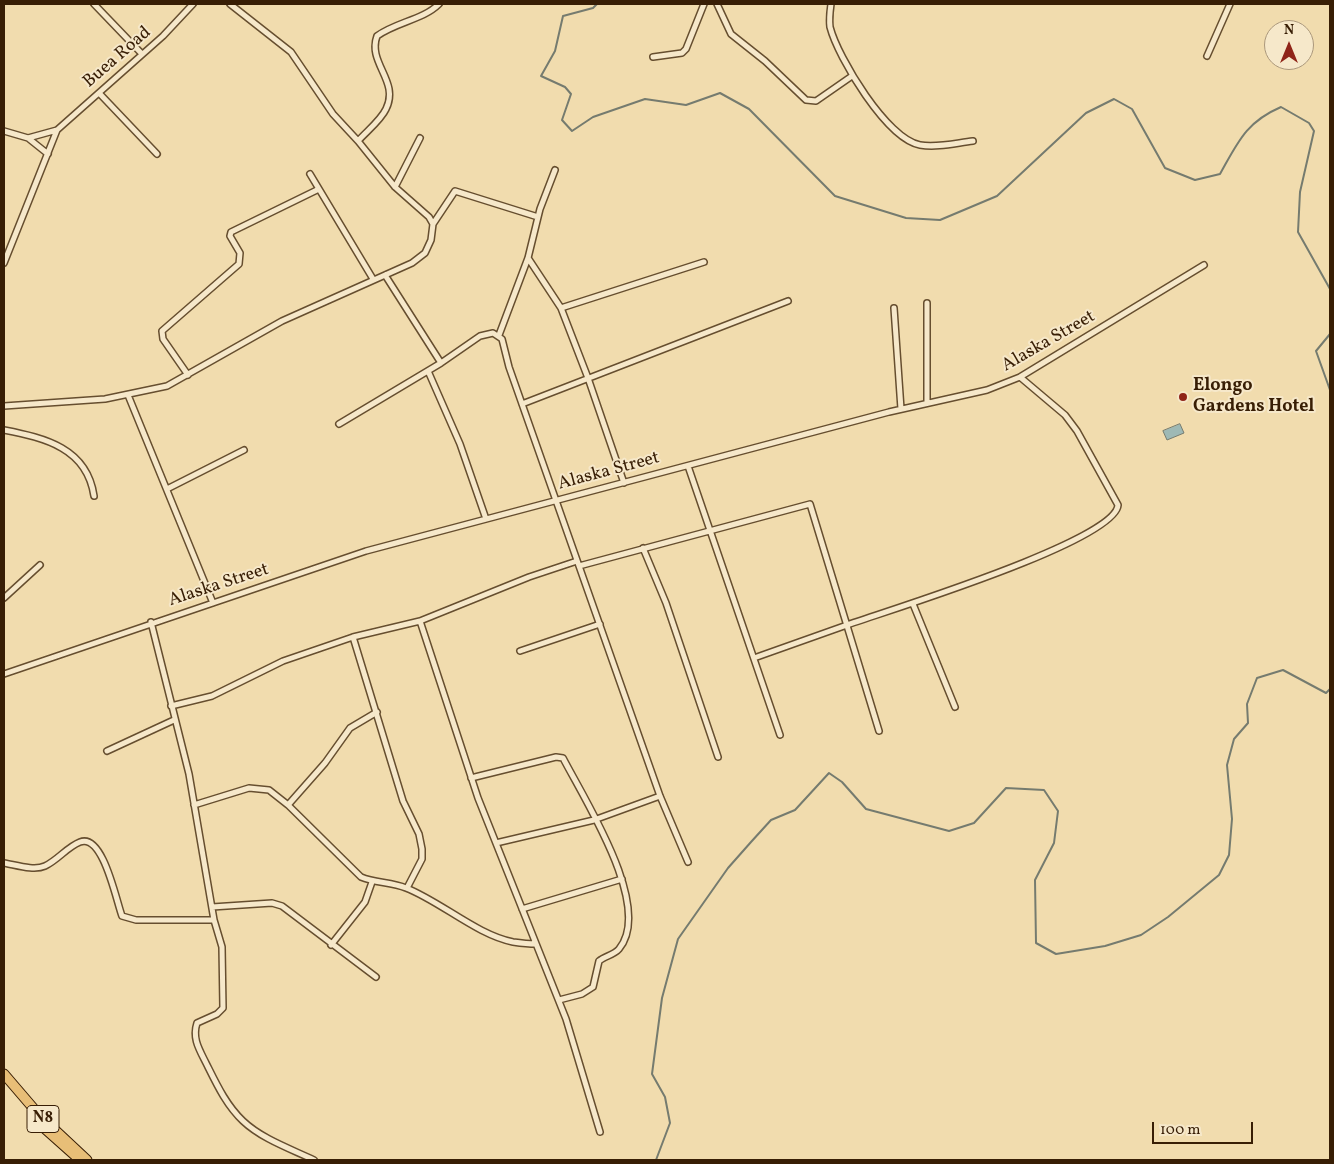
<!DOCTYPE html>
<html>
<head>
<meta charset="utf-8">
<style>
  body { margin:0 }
  #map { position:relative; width:1334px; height:1164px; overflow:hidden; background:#f1dcae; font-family:Vollkorn,serif }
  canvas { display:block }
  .frame { position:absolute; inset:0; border:5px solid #381e05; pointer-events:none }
  .north { position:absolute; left:1264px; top:20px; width:50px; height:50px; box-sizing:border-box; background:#f6e8ca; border:1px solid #aa977b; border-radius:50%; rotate:0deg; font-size:14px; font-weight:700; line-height:20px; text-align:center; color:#381e05 }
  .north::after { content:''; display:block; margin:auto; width:18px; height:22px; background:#8f2418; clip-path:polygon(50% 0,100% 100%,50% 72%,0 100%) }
  .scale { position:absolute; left:1152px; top:1122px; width:101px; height:22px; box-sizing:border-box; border:2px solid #381e05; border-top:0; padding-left:6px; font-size:15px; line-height:18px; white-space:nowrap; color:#381e05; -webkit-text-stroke:4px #f6e8ca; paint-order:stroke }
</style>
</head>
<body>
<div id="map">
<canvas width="1334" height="1164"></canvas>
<div class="frame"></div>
<div class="north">N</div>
<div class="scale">100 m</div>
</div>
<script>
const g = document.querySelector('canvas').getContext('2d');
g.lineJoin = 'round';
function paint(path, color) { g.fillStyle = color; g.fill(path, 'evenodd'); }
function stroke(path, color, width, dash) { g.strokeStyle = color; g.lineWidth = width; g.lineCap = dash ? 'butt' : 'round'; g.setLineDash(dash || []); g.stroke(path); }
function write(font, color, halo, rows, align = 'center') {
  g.font = font + ' Vollkorn,serif'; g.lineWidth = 4; g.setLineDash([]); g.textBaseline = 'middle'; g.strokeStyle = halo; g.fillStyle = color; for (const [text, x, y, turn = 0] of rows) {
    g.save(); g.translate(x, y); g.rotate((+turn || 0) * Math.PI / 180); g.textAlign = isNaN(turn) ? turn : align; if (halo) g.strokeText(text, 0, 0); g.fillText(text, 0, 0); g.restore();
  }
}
const water = new Path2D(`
  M1180 424 1184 433 1167 440 1163 431Z`);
paint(water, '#9eb9b5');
stroke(water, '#757b6f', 1);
stroke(new Path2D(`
  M597 4 593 8 563 16 555 51 541 76 565 87 571 94 562 120 572 131 593 117 645 99 686 105 720 93 749 109 835 196 906 218 940 220 997 196 1086 113 1114 99 1132 109 1165 168 1195 180 1220 174C1238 142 1246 122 1281 107L1309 123 1314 131 1300 192 1298 232 1330 289
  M1330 334 1316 351 1330 390
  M656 1160 670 1123 665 1097 652 1074 662 998 678 939 728 868 751 842 771 820 795 810 829 773 842 782 866 809 949 831 974 823 1006 788 1044 790 1058 811 1054 843 1035 880 1036 943 1056 954 1105 946 1141 935 1168 917 1219 875 1229 855 1232 819 1227 765 1234 739 1248 723 1247 704 1257 678 1283 670 1326 693 1330 689`), '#757b6f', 2);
const minor = new Path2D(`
  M94 4 142 54
  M717 4 731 34 765 61 806 100 816 101 852 76
  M831 4C830 11 829 19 830 27 838 58 887 139 920 145 937 148 956 143 973 141
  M1207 56 1230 4
  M653 57 682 53 686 49 704 4
  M99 93 157 154
  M4 131 28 138 48 154
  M28 138 57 130 163 36 193 4
  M358 141C367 131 381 120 386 109 400 81 367 63 377 36 396 22 423 20 439 4
  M310 174 373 279
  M395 187 420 138
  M433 224 455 191 538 217
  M528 258 561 308 588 378 624 483
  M4 263 57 130
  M385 275 441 363
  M927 303V402
  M561 308 704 262
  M894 308 901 409
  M499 335 528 258 540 209 555 170
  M428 371 460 444 486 519
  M188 375 163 339 162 331 239 264 240 253 230 236 231 232 319 189
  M128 395 213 603
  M522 404 788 301
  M4 406 105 399 167 386 282 321 412 263 425 253 431 240 433 224 429 217 395 187 358 141 333 114 291 52 230 4
  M339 424 441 363 480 336 493 333 502 339 509 367 660 796 688 862
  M4 430C45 438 87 448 94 496
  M688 466 780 735
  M167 489 244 450
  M643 548 666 603 718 757
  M577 561 529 577 420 621 478 798 566 1019 600 1132
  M579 566 810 504 879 731
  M4 598 40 565
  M913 604 955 707
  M151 622 189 774 214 920 222 947 223 1008 217 1014 197 1023C192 1038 199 1049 206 1063 216 1083 226 1105 243 1121 262 1139 291 1149 314 1160
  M353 637 420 621
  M520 651 600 624
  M754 658C785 647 816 636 847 625 886 611 1116 541 1118 505L1077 431 1065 415 1020 377
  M4 674 366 551 889 412 987 390 1020 377 1204 265
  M171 706 212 696 283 661 353 637 403 801 419 834 422 849V859L407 888
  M107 751 174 720
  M471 778 556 757 563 758C584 799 654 907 619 949 614 955 605 956 599 961L593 987 582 994 559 1000
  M194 805 249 788 269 790 288 805 361 877C375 883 391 882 406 888 440 901 477 935 513 942 520 943 529 944 536 944
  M288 805 325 763 350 728 377 712
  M496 843 594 820 660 796
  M4 863C16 865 34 871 45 866 58 860 67 847 80 842 103 833 116 900 122 916L136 920H214
  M212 907 272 903 282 906 376 977
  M522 909 622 879
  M331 945 365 902 372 882`);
const trunk = new Path2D(`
  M4 1074 40 1116 87 1160
  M35 1120 80 1160`);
stroke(minor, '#664e2f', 8);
stroke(trunk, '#381e05', 11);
stroke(minor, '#f6e8ca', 5);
stroke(trunk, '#e8be77', 9);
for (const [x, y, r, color] of [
  [1183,397,5,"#8f2418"]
]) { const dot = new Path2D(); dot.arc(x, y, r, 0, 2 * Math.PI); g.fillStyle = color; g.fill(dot); stroke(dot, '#f6e8ca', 2); }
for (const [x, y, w] of [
  [43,1119,32]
]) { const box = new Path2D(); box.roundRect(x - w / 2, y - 13.5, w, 27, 4); g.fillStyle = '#f6e8ca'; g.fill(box); stroke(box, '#381e05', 1); }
write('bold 16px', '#381e05', null, [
  ["N8",43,1119]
]);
write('18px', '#381e05', '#f6e8ca', [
  ["Buea Road",118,58,-41],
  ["Alaska Street",1049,342,-30],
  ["Alaska Street",609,472,-15],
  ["Alaska Street",219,586,-18]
]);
write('bold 18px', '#381e05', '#f6e8ca', [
  ["Elongo",1193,387],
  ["Gardens Hotel",1193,408]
], 'left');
</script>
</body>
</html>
